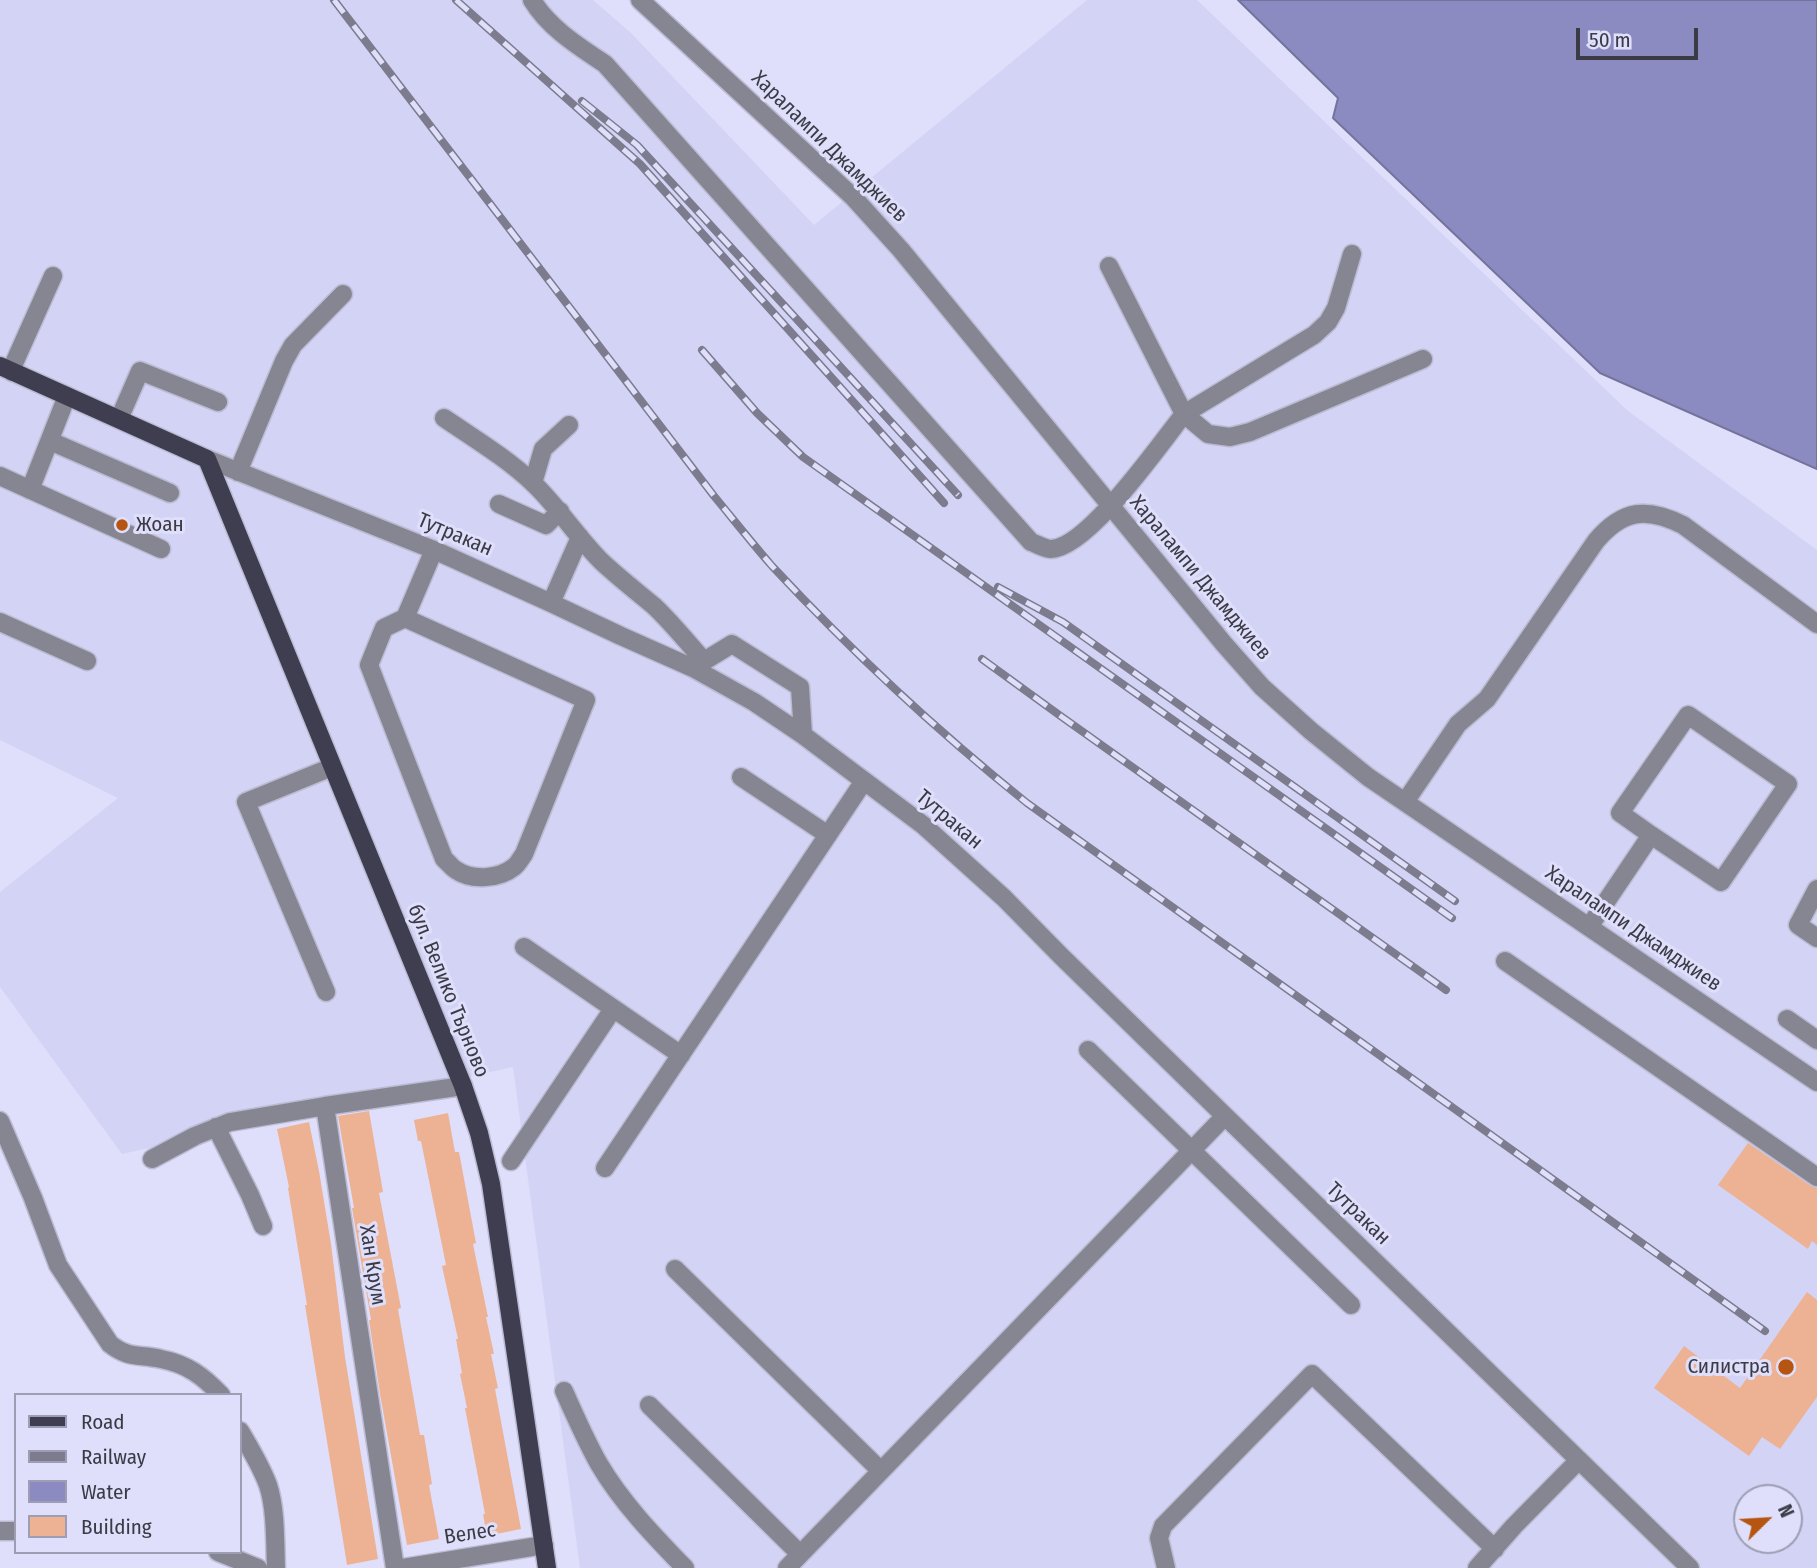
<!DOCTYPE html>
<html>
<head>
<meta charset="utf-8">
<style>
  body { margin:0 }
  #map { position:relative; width:1817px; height:1568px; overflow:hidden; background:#dfdffb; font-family:"Fira Sans Condensed",sans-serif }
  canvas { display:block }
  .legend { position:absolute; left:14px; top:1393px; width:228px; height:161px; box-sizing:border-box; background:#dfdffb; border:2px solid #9d9db3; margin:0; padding:9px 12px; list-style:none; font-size:21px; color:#3b3b46 }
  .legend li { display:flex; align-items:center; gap:14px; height:35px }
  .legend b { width:35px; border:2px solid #9d9db3 }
  .north { position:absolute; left:1733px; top:1484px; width:70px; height:70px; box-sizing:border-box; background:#dfdffb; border:2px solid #9d9db3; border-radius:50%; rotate:66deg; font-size:19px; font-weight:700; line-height:28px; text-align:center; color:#3b3b46 }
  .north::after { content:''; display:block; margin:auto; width:24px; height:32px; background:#b55511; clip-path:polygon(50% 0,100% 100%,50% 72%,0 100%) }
  .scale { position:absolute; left:1576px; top:28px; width:122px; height:32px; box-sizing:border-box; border:4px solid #3b3b46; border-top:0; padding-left:9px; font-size:21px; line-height:24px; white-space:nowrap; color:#3b3b46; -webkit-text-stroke:5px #dfdffb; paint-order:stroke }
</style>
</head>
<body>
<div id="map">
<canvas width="1817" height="1568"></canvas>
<ul class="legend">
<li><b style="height:9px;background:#3e3e50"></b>Road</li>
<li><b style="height:9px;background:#7c7c8e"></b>Railway</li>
<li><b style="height:19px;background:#8c8bc1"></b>Water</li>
<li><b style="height:19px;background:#edb294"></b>Building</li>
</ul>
<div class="north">N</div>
<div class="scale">50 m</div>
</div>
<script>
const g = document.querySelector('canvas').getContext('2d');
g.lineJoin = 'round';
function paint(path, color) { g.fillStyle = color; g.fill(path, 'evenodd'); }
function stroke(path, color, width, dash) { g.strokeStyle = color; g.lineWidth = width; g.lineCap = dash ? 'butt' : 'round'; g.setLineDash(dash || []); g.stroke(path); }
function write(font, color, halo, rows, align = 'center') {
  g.font = font + ' "Fira Sans Condensed",sans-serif'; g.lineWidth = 6; g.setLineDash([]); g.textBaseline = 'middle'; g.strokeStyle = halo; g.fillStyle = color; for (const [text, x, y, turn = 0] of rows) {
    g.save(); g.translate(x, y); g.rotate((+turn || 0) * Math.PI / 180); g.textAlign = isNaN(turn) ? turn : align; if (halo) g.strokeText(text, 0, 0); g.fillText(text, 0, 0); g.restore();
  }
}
paint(new Path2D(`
  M0 0H593L631 33 814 225 1087 0H1197L1628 411 1817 550V1568H580L513 1067 122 1154 0 987V892L118 798 0 740ZM1747 1498H1789V1540H1747Z`), '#d3d3f5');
const water = new Path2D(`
  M1238 0H1817V469L1600 373 1333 118 1338 98Z`);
paint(water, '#8c8bc1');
stroke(water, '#74739c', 2);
paint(new Path2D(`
  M369 1111 383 1192 379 1193 401 1308 398 1309 420 1435H424L432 1484 429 1485 439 1539 407 1545 380 1394 369 1320H371L352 1208H354L338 1116Z
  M448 1113 455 1152H459L476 1243 473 1244 488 1317H486L494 1354H491L498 1388 495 1389 521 1529 487 1536 483 1514H485L465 1408H467L460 1374 462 1373 456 1339H458L442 1266 446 1265 421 1141H418L414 1120Z
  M309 1122 319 1171 331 1244 345 1357 378 1559 347 1565 313 1355 305 1305H307L288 1188 289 1187 277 1129Z
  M1748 1143 1811 1186 1817 1188V1245L1812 1241 1808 1249 1718 1185Z
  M1807 1292 1817 1300V1397L1780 1449 1762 1437 1749 1456 1654 1388 1684 1346 1740 1388Z`), '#edb294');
const minor = new Path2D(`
  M532 0C549 28 578 46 605 64L1031 542C1037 544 1045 549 1051 549 1088 548 1160 444 1184 414L1109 266
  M640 0 853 197 901 250 1224 644 1262 687 1311 731 1368 777 1817 1082
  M1352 254 1336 308 1328 322 1314 335 1184 414 1208 434 1230 437 1250 432 1423 359
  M12 372 15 361 53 276
  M444 418C475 439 508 459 534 484 559 508 577 537 601 561 618 577 636 591 654 606 672 623 688 643 704 661
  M119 419 140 371 218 402
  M50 441 170 493
  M207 459 434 550 551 603 621 636 693 668 754 702 803 735 923 825 1004 898 1061 956 1225 1116 1690 1568
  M238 472 284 361 293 345 343 294
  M0 476 161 549
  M533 483 543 449 569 425
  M30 490 67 396
  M499 504 546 525 560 511
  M551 603 580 537
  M405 618 384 628 369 665 444 859C448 862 452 868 456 870 472 881 499 879 514 867 518 864 521 858 524 854L586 700 405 618 434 550
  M0 622 87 661
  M696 666 732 644 800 687 803 735
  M741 777 828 835
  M1405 802 1458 724 1487 699 1596 541C1623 509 1647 507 1683 525L1817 624
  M1817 889 1798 925 1817 938
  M1589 927 1651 835 1620 813 1688 715 1788 784 1721 882 1651 835
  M524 947 681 1055
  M1505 961 1817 1177
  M326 992 246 802 332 767
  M1787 1019 1817 1040
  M1088 1050 1351 1305
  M0 1121 33 1198 58 1265 110 1344C129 1359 139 1354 161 1359 187 1364 203 1376 221 1395
  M216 1127 250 1195 263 1226
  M152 1159 195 1136 230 1122 325 1106
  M511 1161 613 1009
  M605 1168 864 781
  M675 1269 881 1471
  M564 1391C575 1416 586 1441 599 1464 622 1503 654 1536 685 1568
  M649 1405 800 1554
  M240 1431C250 1448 261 1466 268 1485 276 1509 275 1543 276 1568
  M0 1531H16
  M218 1552 258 1568
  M395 1568 325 1106 463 1086
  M403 1568 544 1545
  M787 1568 1225 1116
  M1166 1568 1159 1538 1163 1526 1312 1374 1495 1549
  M1477 1568 1514 1526 1579 1460`);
const major = new Path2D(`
  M0 366 207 459 463 1086 479 1133 491 1184 547 1568`);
stroke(minor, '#bbbbd3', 21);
stroke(major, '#bbbbd3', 21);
stroke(minor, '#868692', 18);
stroke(major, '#3e3e50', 18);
const rail = new Path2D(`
  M334 0 714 496C733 519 752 543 772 566 851 651 936 730 1027 803L1765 1331
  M456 0 640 164 944 503
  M582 101 637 145 958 495
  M702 350 757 413 803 457 1452 918
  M998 587 1063 622 1455 901
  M982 659 1062 717 1446 990`);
stroke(rail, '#7c7c8e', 8);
stroke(rail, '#dfdffb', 5, [16]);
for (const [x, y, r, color] of [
  [122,525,7,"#b55511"],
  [1786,1367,9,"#b55511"]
]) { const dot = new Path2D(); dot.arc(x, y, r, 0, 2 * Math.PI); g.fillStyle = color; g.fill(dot); stroke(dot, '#dfdffb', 2.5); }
write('21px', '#3b3b46', '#dfdffb', [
  ["Харалампи Джамджиев",829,147,44],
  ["Тутракан",455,535,23],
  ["Харалампи Джамджиев",1200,578,50],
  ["Тутракан",949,820,40],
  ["Харалампи Джамджиев",1633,929,34],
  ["бул. Велико Търново",448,991,68],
  ["Тутракан",1358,1214,44],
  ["Хан Крум",372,1265,81],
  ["Велес",470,1534,-9]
]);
write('21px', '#3b3b46', '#dfdffb', [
  ["Жоан",136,525],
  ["Силистра",1770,1367,"right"]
], 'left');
</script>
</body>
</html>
